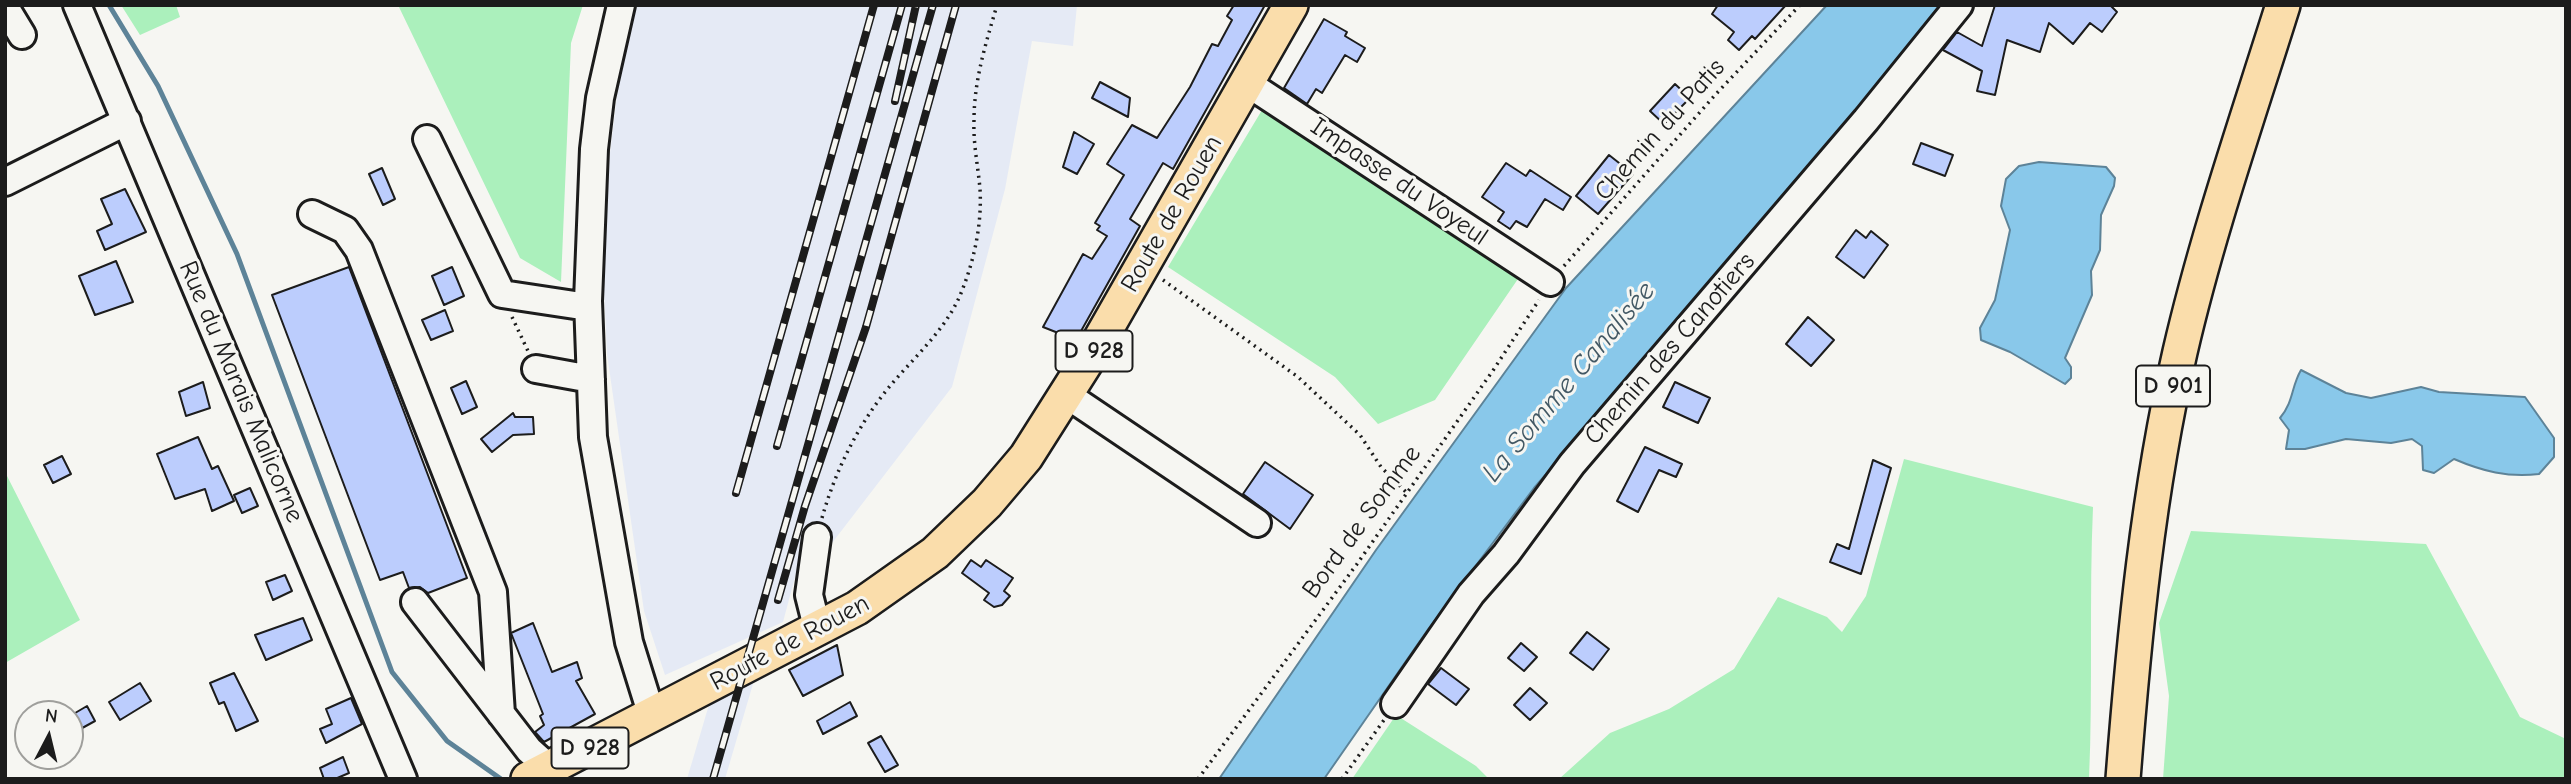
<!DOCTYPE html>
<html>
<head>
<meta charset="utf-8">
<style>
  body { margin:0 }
  #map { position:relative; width:2571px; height:784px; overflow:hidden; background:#f6f6f2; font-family:"Comic Neue",sans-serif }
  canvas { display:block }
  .frame { position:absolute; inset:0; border:7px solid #1c1c1c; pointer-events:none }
  .north { position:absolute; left:14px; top:700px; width:70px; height:70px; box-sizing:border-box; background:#f6f6f2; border:2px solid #9f9f9c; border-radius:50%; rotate:7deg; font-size:19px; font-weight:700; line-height:28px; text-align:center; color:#1c1c1c }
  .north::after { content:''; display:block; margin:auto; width:24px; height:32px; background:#1c1c1c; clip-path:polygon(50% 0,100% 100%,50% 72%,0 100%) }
</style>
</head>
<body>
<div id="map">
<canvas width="2571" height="784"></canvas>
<div class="frame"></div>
<div class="north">N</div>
</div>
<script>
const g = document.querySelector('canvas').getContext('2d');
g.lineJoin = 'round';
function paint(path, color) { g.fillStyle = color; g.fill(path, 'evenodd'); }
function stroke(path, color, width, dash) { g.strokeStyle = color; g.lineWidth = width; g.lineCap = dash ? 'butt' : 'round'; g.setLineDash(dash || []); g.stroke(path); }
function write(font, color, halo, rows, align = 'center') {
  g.font = font + ' "Comic Neue",sans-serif'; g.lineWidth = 6; g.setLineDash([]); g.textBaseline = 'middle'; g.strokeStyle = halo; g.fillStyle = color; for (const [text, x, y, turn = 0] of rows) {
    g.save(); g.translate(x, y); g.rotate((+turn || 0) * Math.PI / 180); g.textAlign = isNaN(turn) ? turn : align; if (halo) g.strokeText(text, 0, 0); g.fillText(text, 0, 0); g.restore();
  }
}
paint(new Path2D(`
  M636 5H1077L1073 46 1032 41 1005 189 952 387 832 543 807 532 783 622 665 675 644 611 607 354 601 226 622 55Z
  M755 677 725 779H687L711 698Z`), '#e5eaf5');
paint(new Path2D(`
  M121 5H176L180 17 140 35Z
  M398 5H583L571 43 561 282 520 258Z
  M1262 110 1520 276 1435 400 1378 424 1335 377 1168 267Z
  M1904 459 2093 507C2089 597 2093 688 2089 779H1559L1610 733 1669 709 1734 669 1778 597 1827 617 1842 632 1866 596Z
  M5 472 80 620 5 663Z
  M2191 531 2426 544 2520 717 2566 739V779H2163L2169 696 2159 623Z
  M1396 715 1476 766 1489 779H1352Z`), '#abf0bc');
const water = new Path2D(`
  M1827 5H1940L1869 103 1534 488 1429 628 1324 779H1219L1376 550 1566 288Z
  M2039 162 2106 167 2115 178 2114 186 2101 215 2100 250 2091 271 2092 295 2065 358 2071 367V378L2065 384 2010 352 1981 340 1980 328 1995 300 2010 230 2001 206 2006 179 2019 166Z
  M2301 370 2346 393 2371 398 2421 387 2439 392 2525 397 2554 438V457L2539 474C2508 478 2482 471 2454 459L2434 473 2423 470 2422 446 2412 439 2391 443 2346 439 2305 449H2286L2289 430 2280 418C2294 401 2291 387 2301 370Z`);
paint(water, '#89c8ea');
stroke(water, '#5d8398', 2);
stroke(new Path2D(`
  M109 5 158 86 237 254 392 672 447 741 501 779`), '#5d8398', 5);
const building = new Path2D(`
  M1234 5H1265L1173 169 1163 163 1130 219 1140 226 1076 340 1043 327 1083 254 1092 259 1107 236 1097 230 1100 226 1095 223 1124 175 1107 164 1132 125 1157 138 1190 87 1212 44 1218 46 1232 20 1227 16Z
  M1718 5H1786L1755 39 1752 36 1739 50 1728 40 1734 32 1712 14Z
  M1995 5H2110L2117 12 2102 32 2090 23 2073 44 2049 23 2040 52 2007 40 1995 95 1977 91 1982 71 1943 50 1957 32 1982 46Z
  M1324 19 1347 32 1345 36 1365 48 1357 62 1345 55 1322 93 1316 89 1307 104 1284 88Z
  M1100 82 1130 98 1128 117 1092 98Z
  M1675 84 1690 98 1664 124 1650 111Z
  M1074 132 1094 144 1077 174 1063 167Z
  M1921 143 1953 155 1945 176 1913 164Z
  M1609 155 1633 174 1598 214 1576 196Z
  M1506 163 1526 176 1530 170 1571 197 1563 210 1545 199 1527 227 1516 221 1510 229 1498 221 1504 212 1482 197Z
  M382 168 395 199 383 205 369 174Z
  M125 189 146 232 105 250 97 231 112 224 101 199Z
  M1856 230 1866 238 1871 231 1888 245 1864 278 1836 257Z
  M116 261 133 302 95 315 79 276Z
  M349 267 467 578 428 593 420 587 409 588 403 572 380 580 272 295Z
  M452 267 464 296 444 305 432 276Z
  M445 310 453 331 431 340 422 320Z
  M1808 317 1834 340 1811 366 1786 344Z
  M466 381 477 407 462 414 451 388Z
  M203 382 210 408 186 416 179 392Z
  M1675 382 1710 398 1698 423 1663 407Z
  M513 413 515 417H533L534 434 513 435 492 452 481 439Z
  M198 437 212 469 218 466 234 501 212 511 205 489 175 499 157 454Z
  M1645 447 1682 464 1676 477 1659 470 1638 512 1617 501Z
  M62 456 71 474 53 483 44 465Z
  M1873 460 1891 468 1861 574 1830 562 1837 544 1849 549Z
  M1265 462 1313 495 1290 529 1243 494Z
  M250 488 258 506 242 513 234 495Z
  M971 560 981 567 986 560 1013 578 1004 591 1010 596 1002 605 994 607 984 600 989 593 962 573Z
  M285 575 292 591 273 600 266 582Z
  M303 618 312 640 266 660 255 635Z
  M533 623 552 672 577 662 582 678 576 681 595 714 544 742 535 732 544 725 540 716 543 714 511 633Z
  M1587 632 1609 649 1593 670 1570 653Z
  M1521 643 1537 657 1524 671 1508 658Z
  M837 645 843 675 803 696 789 670Z
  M1441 668 1469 689 1456 705 1428 684Z
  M234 673 258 721 236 731 224 702 219 704 210 683Z
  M140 683 151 701 120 720 109 702Z
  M1530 688 1547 703 1530 720 1514 705Z
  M351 698 362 724 326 743 320 729 332 724 326 709Z
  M850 702 857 716 823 734 817 721Z
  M87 706 95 721 75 732 70 716Z
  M881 736 898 765 885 772 868 743Z
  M343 757 349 773 335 779H324L320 768Z`);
paint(building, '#bccdfd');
stroke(building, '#1c1c1c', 2);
const minor = new Path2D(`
  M77 5 403 779
  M621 5 600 98 594 149 588 301 593 437 629 642 652 716
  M5 7 22 35
  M1247 83 1550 282
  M427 139 502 294 588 307
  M5 182 127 121
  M312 214 345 230 359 250 493 592 501 714
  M536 369 591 379
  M1067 395 1257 523
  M817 537 809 595 818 631
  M415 602 529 750 549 768
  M1395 704 1471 594 1506 554 1572 464 1866 120 1959 5`);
const major = new Path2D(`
  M528 779 857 608 935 553 987 503 1026 457 1097 345 1291 5
  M2123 779C2134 636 2148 492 2180 352 2207 235 2247 120 2283 5`);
stroke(minor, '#1c1c1c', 32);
stroke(major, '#1c1c1c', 38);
stroke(new Path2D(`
  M1564 266 1716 94 1800 5
  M1163 280 1298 377 1360 435 1381 467 1407 493
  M512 317 528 351
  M822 518C835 471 859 423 890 386 916 355 949 327 963 288 975 257 982 222 980 189 978 166 973 143 974 120 974 80 986 43 997 5
  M1198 779 1357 564 1494 369 1539 300
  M1342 779 1384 720`), '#1c1c1c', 3.5, [2, 5]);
stroke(minor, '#f6f6f2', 26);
stroke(major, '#faddab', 33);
const rail = new Path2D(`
  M895 101 916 5
  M777 446 902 5
  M736 493 874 5
  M778 600 805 506 866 327 956 5
  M713 779 933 5`);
stroke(rail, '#1c1c1c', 8);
stroke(rail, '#f6f6f2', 5, [16]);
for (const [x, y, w] of [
  [1094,351,77],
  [2173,386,74],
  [590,748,77]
]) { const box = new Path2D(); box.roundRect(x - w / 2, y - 20.5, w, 41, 5); g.fillStyle = '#f6f6f2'; g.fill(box); stroke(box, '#1c1c1c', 2); }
write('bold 24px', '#1c1c1c', null, [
  ["D 928",1094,351],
  ["D 901",2173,386],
  ["D 928",590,748]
]);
write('26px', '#1c1c1c', '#f6f6f2', [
  ["Chemin du Patis",1660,130,-48],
  ["Impasse du Voyeul",1399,182,34],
  ["Route de Rouen",1172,214,-60],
  ["Chemin des Canotiers",1670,349,-49],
  ["Rue du Marais Malicorne",241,392,67],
  ["Bord de Somme",1362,522,-54],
  ["Route de Rouen",790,643,-28]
]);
write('italic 28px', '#425864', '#f6f6f2', [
  ["La Somme Canalisée",1569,382,-50]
]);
</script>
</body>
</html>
